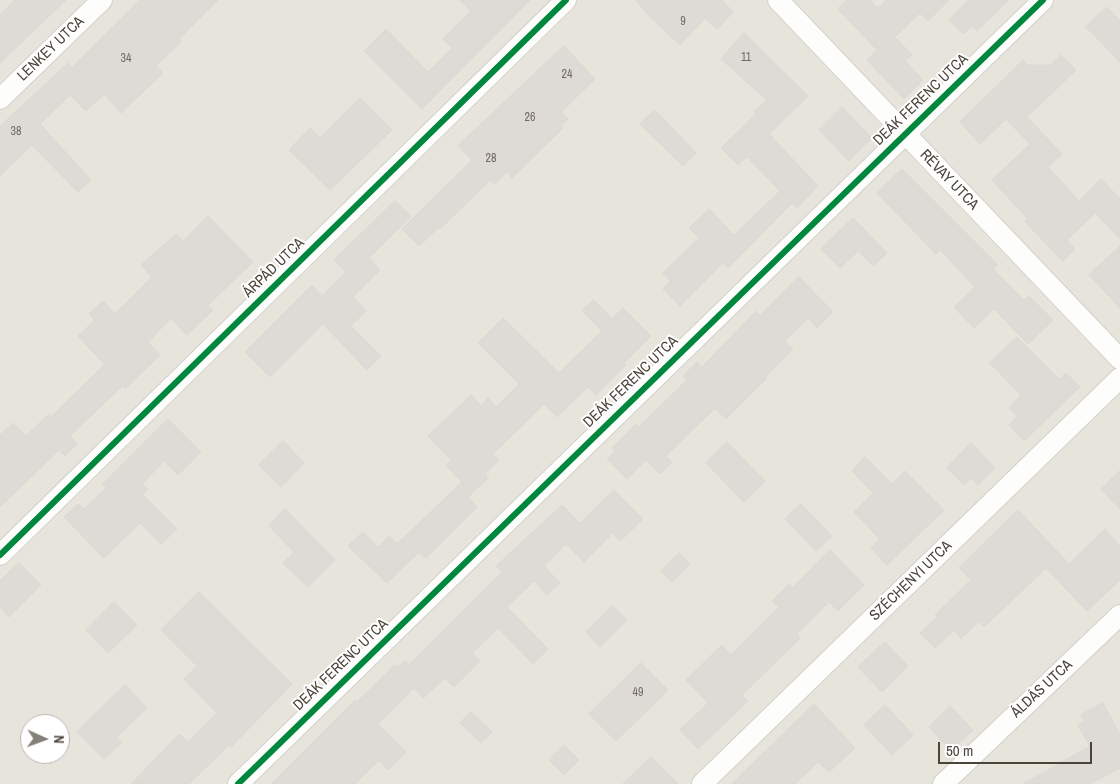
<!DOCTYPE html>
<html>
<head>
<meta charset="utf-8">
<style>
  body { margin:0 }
  #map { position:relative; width:1120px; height:784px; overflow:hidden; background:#f4f2ee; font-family:"Archivo Narrow",sans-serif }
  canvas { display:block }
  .north { position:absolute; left:20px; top:714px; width:50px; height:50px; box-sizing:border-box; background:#fff; border:1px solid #b7b4b0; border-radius:50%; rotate:92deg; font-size:14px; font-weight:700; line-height:20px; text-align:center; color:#4b4439 }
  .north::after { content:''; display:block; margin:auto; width:18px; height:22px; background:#868178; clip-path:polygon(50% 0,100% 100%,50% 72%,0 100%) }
  .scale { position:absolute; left:938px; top:742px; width:154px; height:22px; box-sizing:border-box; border:2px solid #4b4439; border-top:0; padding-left:6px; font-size:15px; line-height:18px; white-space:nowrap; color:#4b4439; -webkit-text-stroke:4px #fff; paint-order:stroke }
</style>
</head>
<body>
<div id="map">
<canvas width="1120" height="784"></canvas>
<div class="north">N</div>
<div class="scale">50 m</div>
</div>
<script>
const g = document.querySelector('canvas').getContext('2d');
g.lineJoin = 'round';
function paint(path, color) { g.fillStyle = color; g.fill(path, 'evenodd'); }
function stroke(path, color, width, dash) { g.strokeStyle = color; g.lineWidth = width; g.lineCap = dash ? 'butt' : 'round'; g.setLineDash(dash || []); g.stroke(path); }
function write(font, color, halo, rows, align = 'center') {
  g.font = font + ' "Archivo Narrow",sans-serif'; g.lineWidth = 4; g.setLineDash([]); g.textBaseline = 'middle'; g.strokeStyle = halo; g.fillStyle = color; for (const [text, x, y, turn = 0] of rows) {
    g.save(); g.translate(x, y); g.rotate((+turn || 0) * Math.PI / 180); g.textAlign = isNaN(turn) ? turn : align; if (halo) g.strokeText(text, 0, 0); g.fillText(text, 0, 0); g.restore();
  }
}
paint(new Path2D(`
  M0 0H1120V784H0ZM30 724H60V754H30Z`), '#e7e4dc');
const building = new Path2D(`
  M15 0H66L0 63V15Z
  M140 0H218L179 39 182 41 156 66 163 73 121 113 104 94 86 111 70 95 40 124 91 180 78 192 32 145 0 176V126L68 63 72 67Z
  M460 0H530L422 109 364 51 386 29 428 72 452 48 443 39 471 11Z
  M636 0H722L733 12 717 29 705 18 680 45 648 15Z
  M847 0H870L878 8 886 0H949L928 21 920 13 895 37 912 55 905 61 923 80 904 99 867 60 877 50 838 9Z
  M969 0H1009L977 31 972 26 963 34 949 20Z
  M1107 7 1120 21V62L1086 27Z
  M744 33 808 96 769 134 818 186 797 208 792 203 728 268 723 263 680 306 663 289 670 281 663 273 699 238 689 228 709 209 734 235 780 191 747 157 738 165 721 148 756 114 754 112 767 100 721 59Z
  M564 46 595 79 561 112 568 119 561 126 563 128 512 178 507 172 495 184 490 180 440 229 439 227 419 246 402 229 472 160 458 146Z
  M1061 55 1076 70 1027 117 1062 154 1048 167 1079 201 1101 179 1120 199V239L1095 213 1067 240 1075 249 1063 261 1025 222 1028 219 992 180 1030 144 1006 119 980 144 960 122 1023 60 1027 65H1051Z
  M360 98 392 130 330 190 289 150 310 128 320 138Z
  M842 107 872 138 849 161 819 130Z
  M655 110 696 153 683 166 640 124Z
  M902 169 998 265 993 269 1024 300 1029 296 1053 320 1028 344 994 309 974 328 954 307 975 287 940 250 936 254 877 193Z
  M395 201 411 216 369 258 380 270 353 297 366 311 351 326 381 356 367 370 323 324 270 377 245 352 312 285 322 296 346 272 334 260Z
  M208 216 253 262 208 305 213 310 187 335 171 318 148 342 160 355 125 389 122 386 70 436 77 444 65 456 59 450 0 507V435L13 423 26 436 49 414 51 417 103 366V363L78 336 95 320 89 314 103 301 115 314 152 277 141 265 176 234 183 241Z
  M853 218 887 253 873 266 858 251 840 268 821 249Z
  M1120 246V308L1089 275Z
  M799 277 833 312 817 328 808 318 785 341 793 349 765 377 767 378 726 419 715 408 666 456 672 462 660 474 646 460 627 479 607 459 615 451 612 448 636 424 639 427 687 380 683 376 697 362 702 367 756 311 760 315Z
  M594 300 612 319 623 308 651 336 624 363 626 365 596 395 588 387 557 417 544 404 493 454 499 460 485 474 489 477 468 497 477 507 426 558 419 552 387 583 348 546 363 532 378 547 389 536 397 544 462 482 446 465 451 460 428 436 471 395 481 406 488 398 496 407 519 384 478 343 503 318 559 373 602 331 582 311Z
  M1017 337 1059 379 1066 373 1080 387 1024 441 1009 425 1017 416 1009 408 1021 395 990 363Z
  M168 419 201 452 178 475 164 461 142 484 148 489 142 494 177 529 161 544 140 523 104 558 64 517 78 504 84 509 106 488 103 484Z
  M283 441 304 463 281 487 259 465Z
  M727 442 765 481 744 502 706 463Z
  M971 443 995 468 978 485 971 478 964 485 947 468Z
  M865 457 892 484 905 471 944 510 887 565 871 548 880 539 854 512 873 493 852 471Z
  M1120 471V509L1101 489Z
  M614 490 643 519 620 541 613 533 584 562 566 544 544 566 560 583 547 595 534 581 507 607 548 649 533 664 498 628 472 653 480 661 454 687 445 678 423 698 414 688 378 724 406 752 388 770 379 760 355 784H271L355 700 357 702 395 665 398 667 405 660 409 665 502 572 496 566 562 505 580 523Z
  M801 504 832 536 816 551 785 519Z
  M285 509 335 560 308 587 283 563 294 552 269 526Z
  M1018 510 1069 564 1105 529 1120 546V580L1087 611 1046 568 984 627 979 621 961 639 954 630 935 648 920 633 937 617 935 615 971 580 959 568Z
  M830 550 864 585 838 611 829 602 797 634 800 638 742 695 748 701 698 749 680 730 708 703 686 680 722 645 731 655 779 607 772 601 789 584 792 588Z
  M679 553 690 564 672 582 661 571Z
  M19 563 41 585 9 617 0 607V581Z
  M199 592 292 684 231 747 229 745 189 784H131L179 734 188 742 217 713 184 679 197 666 161 630Z
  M114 602 137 625 108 653 86 630Z
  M613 606 627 620 600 647 586 632Z
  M885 642 908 666 882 692 858 667Z
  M641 663 668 690 616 741 589 714Z
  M125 685 147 708 117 737 122 742 104 759 77 732Z
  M1103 703 1120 735V768L1090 784H1023L1090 746 1078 725 1085 721 1081 715Z
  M814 704 855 748 829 772 818 762 795 784H732Z
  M885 705 913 735 892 755 864 725Z
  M950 706 973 730 951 751 929 727Z
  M471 712 492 732 481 743 460 723Z
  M564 745 579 760 564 775 549 760Z
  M651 757 678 784H623Z`);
paint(building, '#dedbd6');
stroke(building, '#dcd9d4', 1);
const street = new Path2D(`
  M778 0 1120 359
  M0 99 102 0
  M0 555 566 0
  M238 784 1043 0
  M702 784 1120 378
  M943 784 1120 615`);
stroke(street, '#d2d0cb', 22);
stroke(street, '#fdfdfc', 20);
stroke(new Path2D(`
  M0 555 566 0
  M238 784 1043 0`), '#00873e', 6);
write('12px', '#706a61', null, [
  ["9",683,22],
  ["11",746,58],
  ["34",126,59],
  ["24",567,75],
  ["26",530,118],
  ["38",16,132],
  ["28",491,159],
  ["49",638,693]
]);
write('15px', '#4b4439', '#fff', [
  ["LENKEY UTCA",51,49,-44],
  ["DEÁK FERENC UTCA",921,100,-44],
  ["RÉVAY UTCA",949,180,46],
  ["ÁRPÁD UTCA",274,268,-44],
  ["DEÁK FERENC UTCA",631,382,-44],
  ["SZÉCHENYI UTCA",911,581,-44],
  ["DEÁK FERENC UTCA",341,665,-44],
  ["ÁLDÁS UTCA",1042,689,-43]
]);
</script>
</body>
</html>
